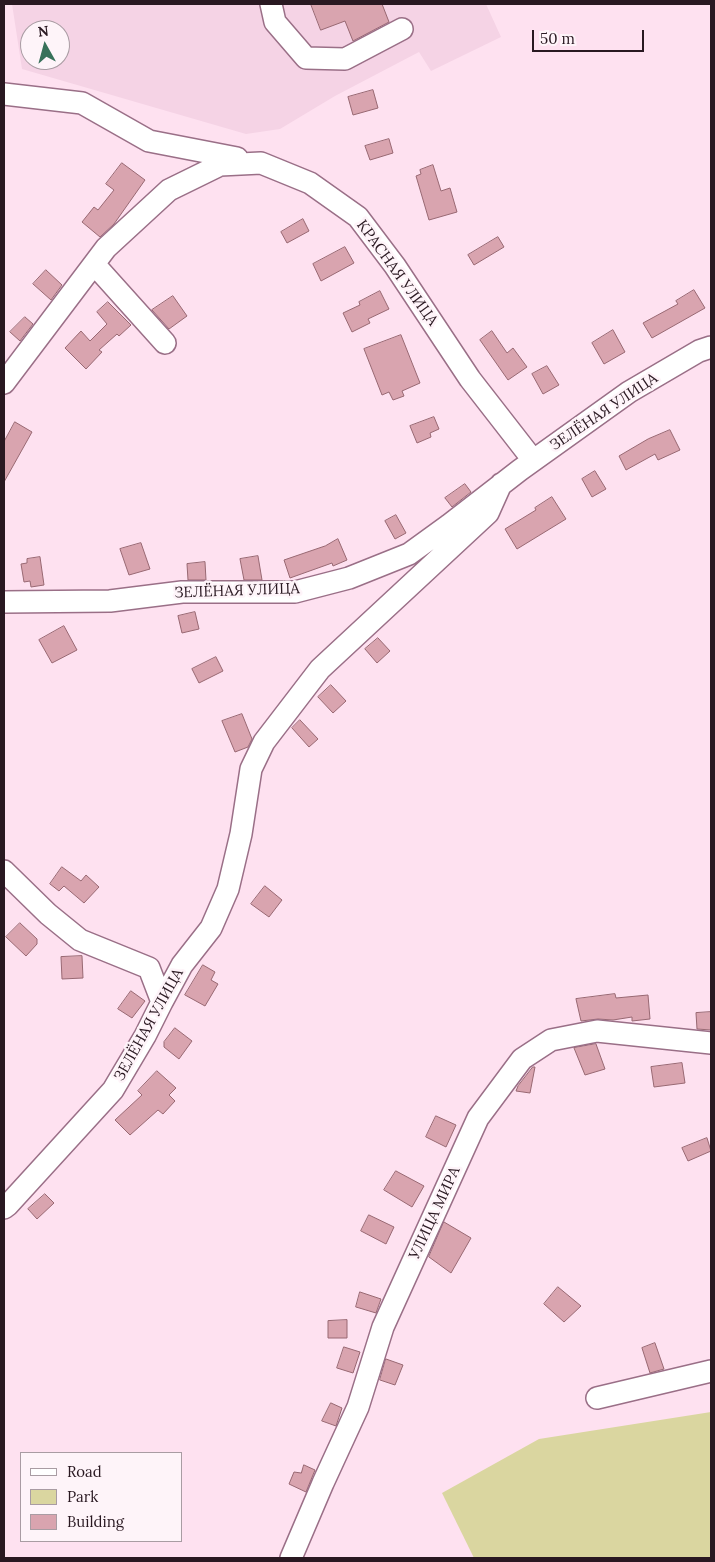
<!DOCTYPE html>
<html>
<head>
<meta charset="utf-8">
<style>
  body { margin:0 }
  #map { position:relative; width:715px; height:1562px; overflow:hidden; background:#fee1f0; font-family:Lora,serif }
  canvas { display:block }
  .frame { position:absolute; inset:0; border:5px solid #291821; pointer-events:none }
  .legend { position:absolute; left:20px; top:1452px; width:162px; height:90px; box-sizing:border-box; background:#fef4f9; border:1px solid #a99ca3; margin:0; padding:6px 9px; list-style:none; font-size:15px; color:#291821 }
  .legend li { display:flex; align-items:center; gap:10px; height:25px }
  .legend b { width:25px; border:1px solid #a99ca3 }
  .north { position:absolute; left:20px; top:20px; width:50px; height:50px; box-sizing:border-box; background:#fef4f9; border:1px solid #a99ca3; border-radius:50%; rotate:353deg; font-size:14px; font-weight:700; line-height:20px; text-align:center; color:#291821 }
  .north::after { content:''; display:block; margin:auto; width:18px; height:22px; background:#38715a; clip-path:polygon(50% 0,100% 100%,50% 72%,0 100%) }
  .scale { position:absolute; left:532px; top:30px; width:112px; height:22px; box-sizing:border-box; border:2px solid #291821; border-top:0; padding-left:6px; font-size:15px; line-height:18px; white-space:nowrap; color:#291821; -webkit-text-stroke:4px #fef4f9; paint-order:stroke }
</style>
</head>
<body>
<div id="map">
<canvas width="715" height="1562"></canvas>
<div class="frame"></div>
<ul class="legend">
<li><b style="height:6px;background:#fff"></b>Road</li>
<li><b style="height:14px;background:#dad6a0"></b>Park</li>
<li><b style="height:14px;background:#d9a4af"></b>Building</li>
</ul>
<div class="north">N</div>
<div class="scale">50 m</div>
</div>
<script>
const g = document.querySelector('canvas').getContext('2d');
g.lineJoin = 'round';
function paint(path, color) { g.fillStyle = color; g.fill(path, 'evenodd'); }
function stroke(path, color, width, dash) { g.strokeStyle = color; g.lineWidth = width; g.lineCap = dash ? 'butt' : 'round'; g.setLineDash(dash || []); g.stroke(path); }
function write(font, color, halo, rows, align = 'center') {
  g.font = font + ' Lora,serif'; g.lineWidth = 5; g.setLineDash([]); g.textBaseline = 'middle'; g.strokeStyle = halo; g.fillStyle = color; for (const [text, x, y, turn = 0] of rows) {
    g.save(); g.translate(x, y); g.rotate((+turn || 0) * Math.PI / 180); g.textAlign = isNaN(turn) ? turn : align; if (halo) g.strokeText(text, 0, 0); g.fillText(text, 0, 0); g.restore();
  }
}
paint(new Path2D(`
  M12 4H486L501 37 431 71 419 52 335 96 280 129 246 134 22 69ZM30 30H60V60H30Z`), '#f5d3e5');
paint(new Path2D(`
  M711 1412V1558H474L442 1493 539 1439Z`), '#dad6a0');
const building = new Path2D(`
  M311 4H382L389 22 353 41 345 21 321 30Z
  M373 90 378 108 353 115 348 97Z
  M389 139 393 153 370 160 365 146Z
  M122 163 145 180 114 224 100 237 82 222 94 207 98 210 114 190 106 184Z
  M433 165 441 191 450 188 457 212 429 220 416 176 421 174 420 170Z
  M303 219 309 231 287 243 281 232Z
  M498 237 504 247 474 265 468 255Z
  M345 247 354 263 321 281 313 264Z
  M46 270 62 285 51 300 33 284Z
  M694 290 705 308 652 338 643 323 678 304 676 301Z
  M380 291 389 309 368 319 370 323 352 332 343 313 360 305 359 302Z
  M173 296 187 316 169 329 152 310Z
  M108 302 131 325 119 336 117 334 99 350 102 352 86 369 65 348 81 331 90 341 107 324 97 312Z
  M25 317 33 324 20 341 10 332Z
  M613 330 625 352 604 364 592 343Z
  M492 331 507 353 513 348 527 367 508 380 480 340Z
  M401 335 420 383 402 391 404 396 393 400 389 392 382 395 364 349Z
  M547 366 559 385 543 394 532 374Z
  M434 417 439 429 430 433 431 437 417 443 410 426Z
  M15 422 32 432 4 482V442Z
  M670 430 680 450 658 460 655 454 626 470 619 456 648 439Z
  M595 471 606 489 592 497 582 479Z
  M465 484 471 492 452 507 445 498Z
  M552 497 566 519 517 549 505 529 536 510 535 508Z
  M396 515 406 533 395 539 385 521Z
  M338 539 347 560 333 566 332 563 290 578 284 560 325 546Z
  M141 543 150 569 129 575 120 549Z
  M258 556 262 580H244L240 559Z
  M40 557 44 585 31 587 30 581 24 582 21 564 27 563V559Z
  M205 562 206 580H188L187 564Z
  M195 612 199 629 182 633 178 616Z
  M64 626 77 650 52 663 39 640Z
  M378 638 390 651 377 663 365 649Z
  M216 657 223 671 199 683 192 669Z
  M331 685 346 701 333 713 318 697Z
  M242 714 252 739 248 747 235 752 222 721Z
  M300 720 318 739 309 747 292 728Z
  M62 867 81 881 86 875 99 887 84 903 64 886 59 891 50 884Z
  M265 886 282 900 269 917 251 904Z
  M20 923 37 939V944L26 956 6 937Z
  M82 956 83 978 62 979 61 957Z
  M203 965 215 972 211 980 218 984 205 1006 185 995Z
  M131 991 145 1001 132 1018 118 1009Z
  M615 994 616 998 648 995 650 1019 632 1021V1017L613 1020 598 1019 581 1021 576 999Z
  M711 1012V1030L697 1029 696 1013Z
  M175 1028 192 1041 179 1059 164 1047V1042Z
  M596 1044 605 1069 585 1075 574 1048Z
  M682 1063 685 1083 654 1087 651 1067Z
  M533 1067H535L530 1093 516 1091 518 1086Z
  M157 1071 176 1088 169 1095 175 1101 163 1114 158 1110 130 1135 115 1120 142 1095 138 1091Z
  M436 1116 456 1125 446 1147 426 1137Z
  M707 1138 711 1151 688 1161 682 1148Z
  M396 1171 424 1186 412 1207 384 1190Z
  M45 1194 54 1203 37 1219 28 1209Z
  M369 1215 394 1227 386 1244 361 1231Z
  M444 1222 471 1238 451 1273 429 1257Z
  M558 1287 581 1306 564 1322 544 1304Z
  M360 1292 381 1299 376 1313 356 1307Z
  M347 1320V1338H328V1321Z
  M655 1343 664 1369 650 1373 642 1348Z
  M344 1347 360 1352 353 1373 337 1368Z
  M386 1359 403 1365 395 1385 380 1380Z
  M331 1403 342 1408 336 1426 322 1421Z
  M304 1465 315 1470 306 1492 289 1484 294 1472 301 1473Z`);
paint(building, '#d9a4af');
stroke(building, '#986872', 1);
const minor = new Path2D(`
  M271 4 275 22 306 58 345 59 402 29
  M4 94 82 103 149 141 237 158
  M94 264 165 343
  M4 383 106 248 169 190 220 165 261 163 310 183 358 217 395 266 470 379 533 460
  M4 602 110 601 182 592H295L349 578 409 554 449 525 520 470 629 392 699 351 711 347
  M4 871 48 914 80 940 149 968 162 1002
  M4 1208 8 1205 113 1090 145 1036 162 1002 182 965 211 928 228 889 241 834 251 769 264 742 320 669 488 513 501 484
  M597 1398 711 1371
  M291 1558 323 1483 358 1407 383 1327 478 1118 522 1059 551 1040 597 1031 711 1043`);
stroke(minor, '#9a6f87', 24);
stroke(minor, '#fff', 21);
write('15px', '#291821', '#fef4f9', [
  ["КРАСНАЯ УЛИЦА",397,273,54],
  ["ЗЕЛЁНАЯ УЛИЦА",604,412,-34],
  ["ЗЕЛЁНАЯ УЛИЦА",237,591,-2],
  ["ЗЕЛЁНАЯ УЛИЦА",149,1025,-61],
  ["УЛИЦА МИРА",435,1213,-65]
]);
</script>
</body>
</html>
